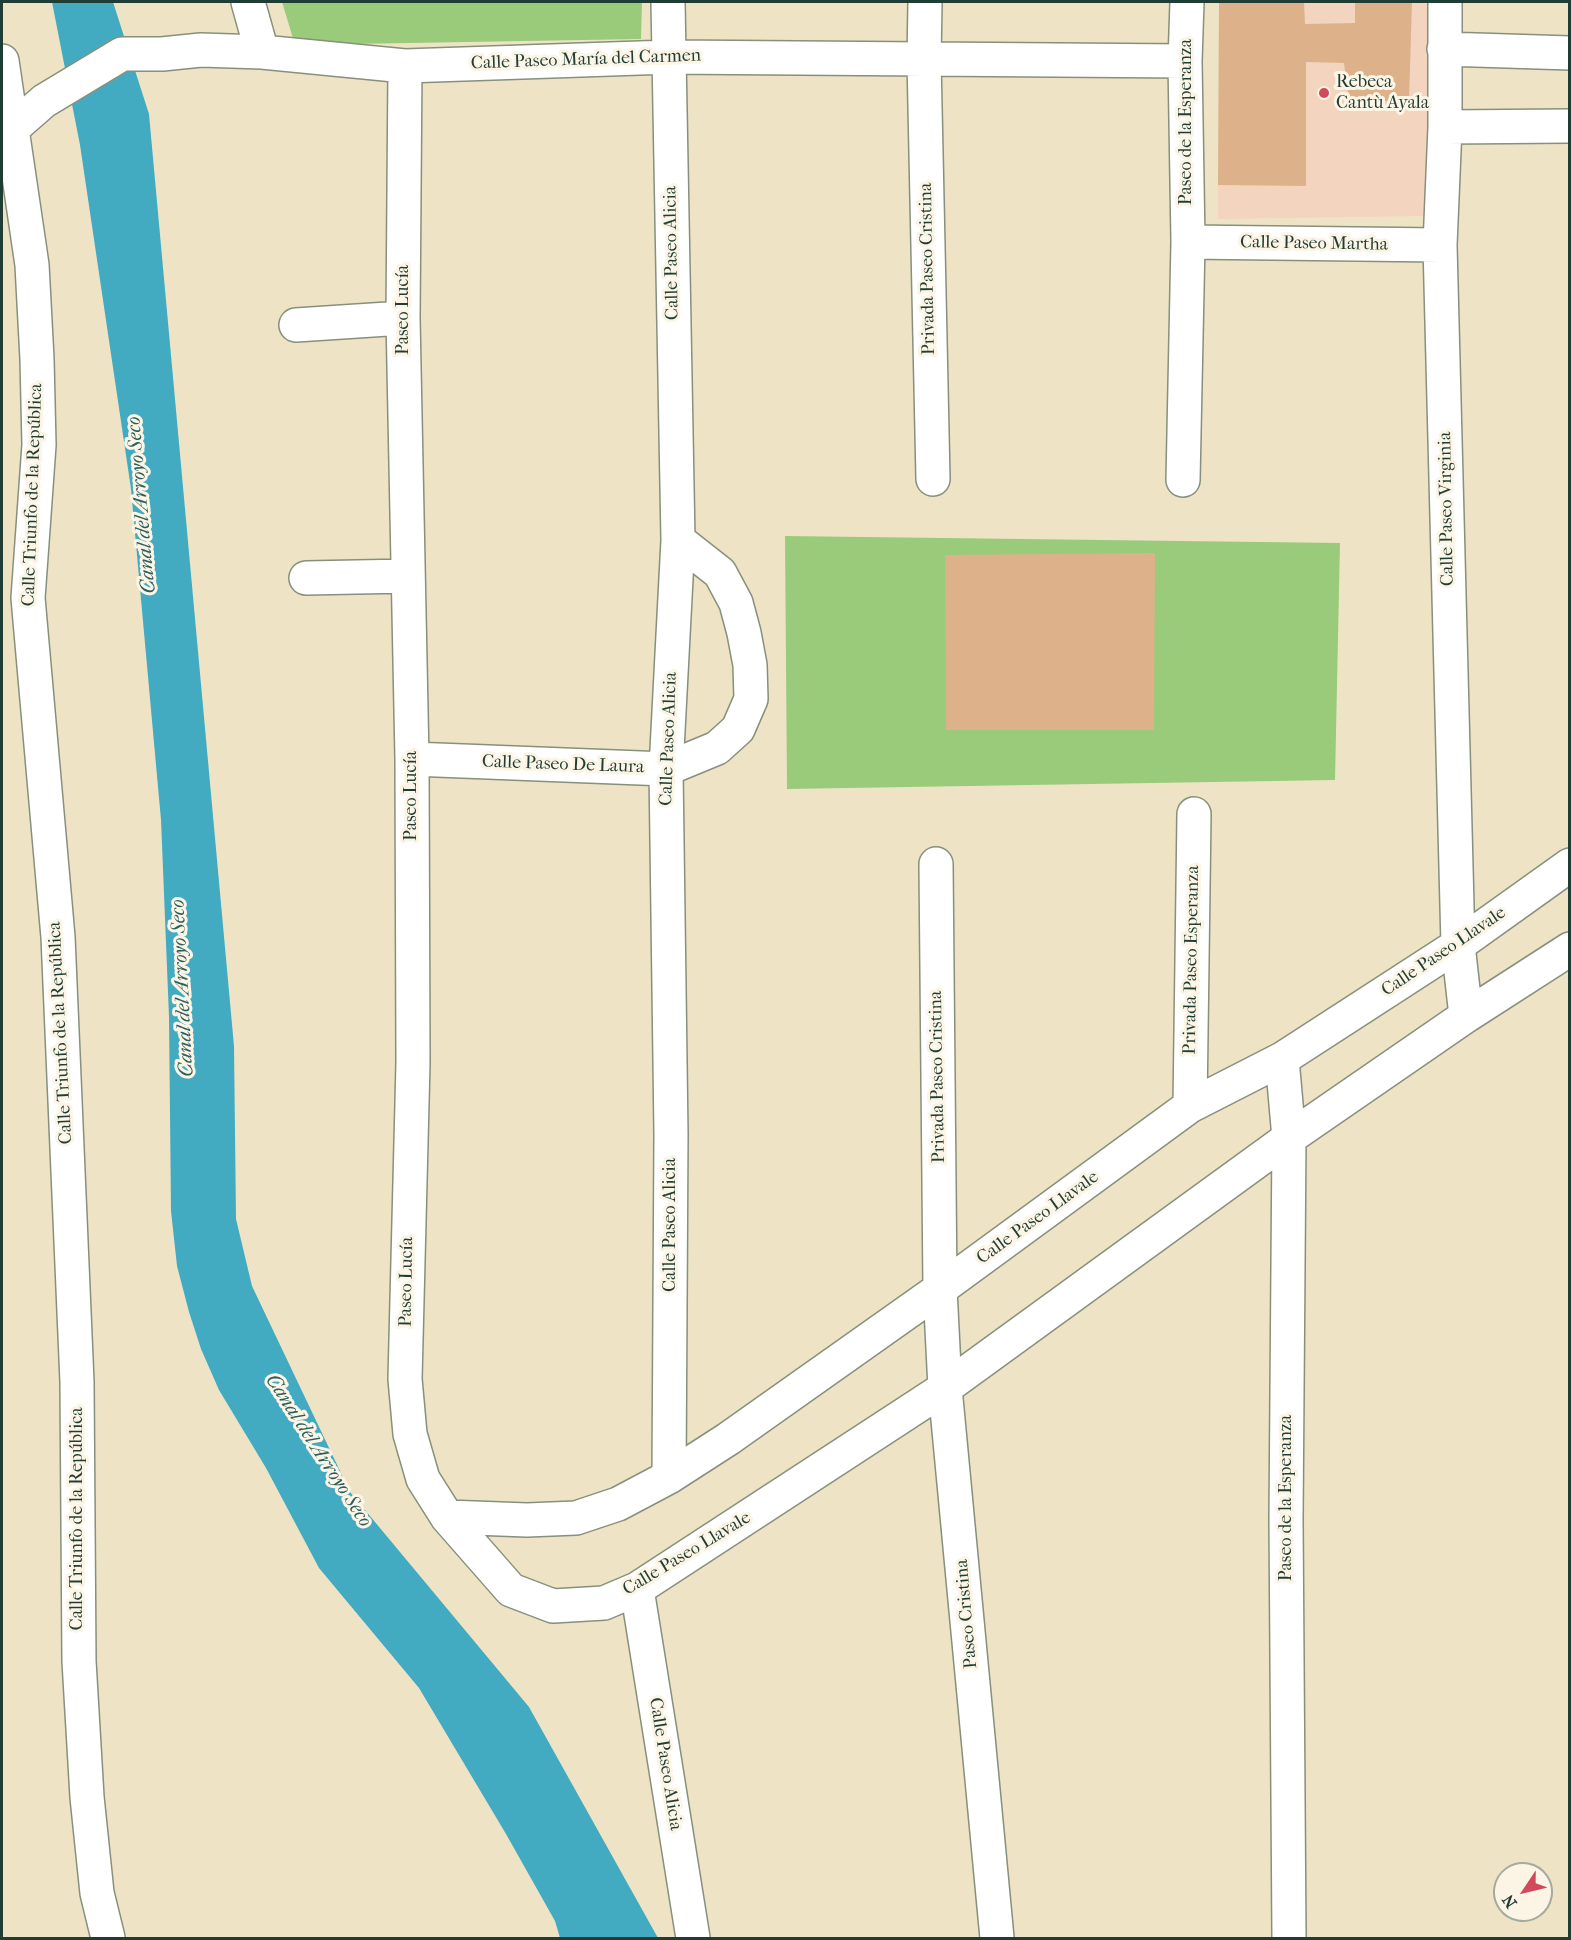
<!DOCTYPE html>
<html>
<head>
<meta charset="utf-8">
<style>
  body { margin:0 }
  #map { position:relative; width:1571px; height:1940px; overflow:hidden; background:#eee4c5; font-family:"IM FELL French Canon",serif }
  canvas { display:block }
  .frame { position:absolute; inset:0; border:3px solid #1f3d34; pointer-events:none }
  .north { position:absolute; left:1493px; top:1862px; width:60px; height:60px; box-sizing:border-box; background:#fcf5e5; border:2px solid #a4ab9e; border-radius:50%; rotate:235deg; font-size:16px; font-weight:700; line-height:24px; text-align:center; color:#1f3d34 }
  .north::after { content:''; display:block; margin:auto; width:21px; height:27px; background:#d1495b; clip-path:polygon(50% 0,100% 100%,50% 72%,0 100%) }
</style>
</head>
<body>
<div id="map">
<canvas width="1571" height="1940"></canvas>
<div class="frame"></div>
<div class="north">N</div>
</div>
<script>
const g = document.querySelector('canvas').getContext('2d');
g.lineJoin = 'round';
function paint(path, color) { g.fillStyle = color; g.fill(path, 'evenodd'); }
function stroke(path, color, width, dash) { g.strokeStyle = color; g.lineWidth = width; g.lineCap = dash ? 'butt' : 'round'; g.setLineDash(dash || []); g.stroke(path); }
function write(font, color, halo, rows, align = 'center') {
  g.font = font + ' "IM FELL French Canon",serif'; g.lineWidth = 6; g.setLineDash([]); g.textBaseline = 'middle'; g.strokeStyle = halo; g.fillStyle = color; for (const [text, x, y, turn = 0] of rows) {
    g.save(); g.translate(x, y); g.rotate((+turn || 0) * Math.PI / 180); g.textAlign = isNaN(turn) ? turn : align; if (halo) g.strokeText(text, 0, 0); g.fillText(text, 0, 0); g.restore();
  }
}
paint(new Path2D(`
  M1219 2H1431L1426 216 1218 219Z`), '#f3d4bf');
paint(new Path2D(`
  M282 2H642L641 39 295 45Z
  M785 536 1340 543 1335 780 787 789Z`), '#99cb7b');
paint(new Path2D(`
  M52 2H113L149 114 234 1046 236 1219 252 1286 350 1492 529 1707 658 1938H560L555 1921 506 1834 419 1688 319 1568 266 1468 219 1390 201 1349 189 1312 177 1266 171 1211 169 1017 161 820 131 489 80 145Z`), '#42abc2');
paint(new Path2D(`
  M1219 2H1304L1305 24 1355 23V2H1412L1409 101H1349L1344 63 1306 62V186L1218 185Z
  M1155 553 1154 730H946L945 555Z`), '#ddb28a');
const street = new Path2D(`
  M248 2 262 52
  M668 2 678 540 666 769 671 1134 669 1477
  M925 2 924 60 933 479
  M1445 2V127L1440 245 1458 945 1466 1016
  M1444 49 1570 53
  M2 61 32 265 37 359 39 445 28 598 58 937 77 1382 79 1661 87 1797 97 1893 108 1938
  M405 66 403 318 412 759 413 1063 405 1379 410 1434 423 1479 447 1517 511 1590 553 1606 604 1603 637 1589 945 1388 1289 1138 1466 1016 1570 949
  M1445 127 1570 126
  M12 129 44 101 122 54H162L201 50 262 52 405 66 669 57 1185 61
  M1188 242 1440 245
  M296 325 403 318
  M1183 480 1188 242 1185 61 1187 2
  M306 578 408 576
  M412 759 666 769 717 748 738 729 751 699 750 665 744 633 736 603 720 573 678 540
  M936 864 940 1289 945 1388 997 1938
  M1282 1059 1289 1138 1286 1519 1289 1938
  M1190 1106 1194 814
  M447 1517 527 1520 576 1518 618 1504 669 1477 728 1439 940 1289 1190 1106 1282 1059 1458 945 1570 865
  M637 1589 693 1938`);
stroke(street, '#86907c', 36);
stroke(street, '#fff', 33);
for (const [x, y, r, color] of [
  [1324,93,6,"#d1495b"]
]) { const dot = new Path2D(); dot.arc(x, y, r, 0, 2 * Math.PI); g.fillStyle = color; g.fill(dot); stroke(dot, '#fcf5e5', 2); }
write('18px', '#1f3d34', '#fcf5e5', [
  ["Calle Paseo María del Carmen",586,60,-2],
  ["Paseo de la Esperanza",1187,122,-90],
  ["Calle Paseo Martha",1314,244,1],
  ["Calle Paseo Alicia",672,253,-91],
  ["Privada Paseo Cristina",928,269,-91],
  ["Paseo Lucía",404,310,-90],
  ["Calle Triunfo de la República",33,495,-88],
  ["Calle Paseo Virginia",1447,509,-91],
  ["Calle Paseo Alicia",669,739,-88],
  ["Calle Paseo De Laura",563,765,2],
  ["Paseo Lucía",412,796,-90],
  ["Calle Paseo Llavale",1444,952,-34],
  ["Privada Paseo Esperanza",1192,960,-89],
  ["Calle Triunfo de la República",61,1033,-93],
  ["Privada Paseo Cristina",938,1077,-91],
  ["Calle Paseo Llavale",1038,1218,-36],
  ["Calle Paseo Alicia",671,1225,-90],
  ["Paseo Lucía",407,1282,-89],
  ["Paseo de la Esperanza",1287,1498,-90],
  ["Calle Triunfo de la República",78,1519,-90],
  ["Calle Paseo Llavale",687,1554,-31],
  ["Paseo Cristina",967,1614,-95],
  ["Calle Paseo Alicia",665,1764,81]
]);
write('18px', '#1f3d34', '#fcf5e5', [
  ["Rebeca",1336,83],
  ["Cantù Ayala",1336,104]
], 'left');
write('italic 20px', '#2a5e5f', '#fcf5e5', [
  ["Canal del Arroyo Seco",142,505,-95],
  ["Canal del Arroyo Seco",183,988,-93],
  ["Canal del Arroyo Seco",318,1451,57]
]);
</script>
</body>
</html>
